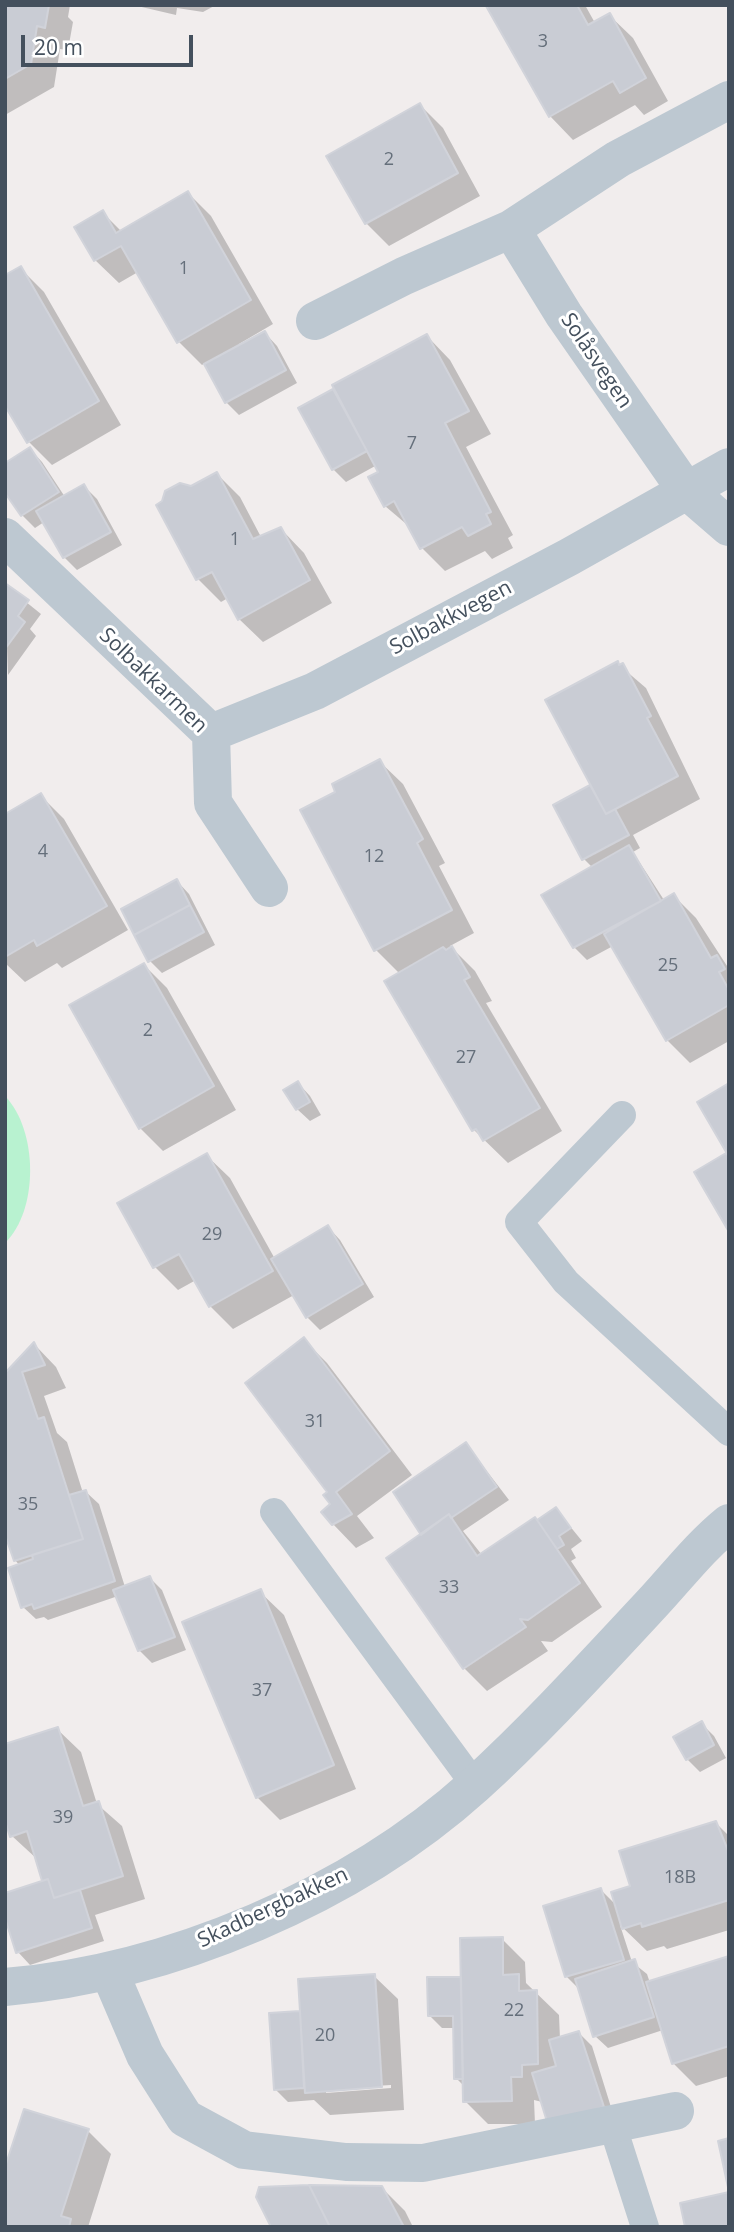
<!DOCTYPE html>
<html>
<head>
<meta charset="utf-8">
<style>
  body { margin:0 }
  #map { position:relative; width:734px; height:2232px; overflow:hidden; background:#f1eded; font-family:"Open Sans",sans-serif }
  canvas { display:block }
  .frame { position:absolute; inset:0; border:7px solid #44505d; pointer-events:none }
  .scale { position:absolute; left:21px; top:35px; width:172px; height:32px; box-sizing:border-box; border:4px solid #44505d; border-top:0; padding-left:9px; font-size:21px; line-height:24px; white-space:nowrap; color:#44505d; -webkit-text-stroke:5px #fff; paint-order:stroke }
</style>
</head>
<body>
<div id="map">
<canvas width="734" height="2232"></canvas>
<div class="frame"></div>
<div class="scale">20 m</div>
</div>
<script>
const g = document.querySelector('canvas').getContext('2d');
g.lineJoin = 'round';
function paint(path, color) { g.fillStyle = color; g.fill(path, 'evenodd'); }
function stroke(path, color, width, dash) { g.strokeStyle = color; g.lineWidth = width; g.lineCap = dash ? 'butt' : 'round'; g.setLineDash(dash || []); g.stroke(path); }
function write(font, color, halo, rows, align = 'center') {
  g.font = font + ' "Open Sans",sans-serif'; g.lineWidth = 6; g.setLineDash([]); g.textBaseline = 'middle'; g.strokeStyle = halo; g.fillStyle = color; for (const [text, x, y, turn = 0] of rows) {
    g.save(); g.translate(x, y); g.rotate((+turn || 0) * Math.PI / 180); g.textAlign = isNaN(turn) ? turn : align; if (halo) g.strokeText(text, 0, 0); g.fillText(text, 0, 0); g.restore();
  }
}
paint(new Path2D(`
  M5 1096C38 1130 39 1210 5 1243Z`), '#b8f2d0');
paint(new Path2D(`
  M5 5H70L68 17 73 22 68 50 60 49 54 87 5 115Z
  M133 5H216L203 12 177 8 176 15Z
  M492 5H585L595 23 609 15 633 38 668 101 644 115 635 105 573 140 550 116 489 7Z
  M420 105 443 128 480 196 389 246 366 223Z
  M188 193 211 216 273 324 239 344 240 347 265 333 277 346 297 383 239 415 226 402 205 363 202 365 179 342 138 272 119 283 95 260 102 212 122 232Z
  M21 269 44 292 121 425 52 465 29 442 5 402Z
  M427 336 450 360 491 434 466 447 513 535 508 538 513 548 492 559 485 551 445 571 422 548 411 528 385 506 377 465 346 482 333 469 332 392 341 400Z
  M30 449 42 462 65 497 84 486 97 499 122 545 77 570 64 557 44 522 35 528 22 515 5 490Z
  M217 474 240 497 261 537 281 529 304 553 332 603 263 642 239 619 228 598 221 602 198 579 191 488Z
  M5 585 41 614 30 629 36 636 8 675Z
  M618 664 646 688 700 799 633 835 640 848 633 852 664 900 673 895 696 918 729 969V1041L690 1063 667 1040 613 946 587 960 574 947 593 868 584 859 555 805 593 785Z
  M379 761 403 784 445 863 439 866 474 933 450 946 475 971 492 1001 486 1003 562 1131 508 1163 474 1130 386 982 400 974 376 950 338 793Z
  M41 796 64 819 128 930 62 968 57 963 25 982 5 963V816Z
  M177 881 189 894 215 945 162 973 150 961Z
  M144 965 167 988 236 1110 163 1151 140 1128Z
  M298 1083 310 1096 321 1115 310 1121 297 1109Z
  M206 1155 230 1178 275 1259 328 1227 340 1240 374 1297 320 1330 307 1317 294 1295 233 1329 210 1306 196 1280 178 1290 155 1267 119 1204Z
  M304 1340 327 1363 412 1475 357 1516 374 1538 356 1548 333 1524V1505Z
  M34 1344 56 1367 66 1388 44 1396 57 1433 67 1442 83 1493 86 1492 99 1504 125 1587 150 1578 162 1590 186 1650 152 1663 139 1650 118 1596 48 1620 44 1617 36 1619 23 1607 20 1566 15 1560 5 1376Z
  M466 1444 509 1500 463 1531 482 1555 556 1509 582 1541 571 1549 576 1558 571 1561 602 1607 552 1642 541 1641 548 1651 487 1691 464 1668 423 1534Z
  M260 1592 284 1615 356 1789 280 1820 257 1797Z
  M701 1723 714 1736 726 1758 700 1772 687 1759Z
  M57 1729 81 1752 97 1804 122 1826 145 1899 95 1915 104 1941 30 1965 18 1952 46 1882 37 1859 12 1836Z
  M716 1823 729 1836V1930L667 1949 664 1946 647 1951 620 1925 632 1962 647 1974 650 1983 729 1958V2076L696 2086 673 2063 663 2030 608 2048 595 2036 579 1989 566 1976 601 1890 617 1906 632 1887Z
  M502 1939 525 1962 526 1983 559 2015 560 2039 579 2033 592 2046 615 2120 534 2100 535 2124H488L465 2101V2087L456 2078 455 2028H442L429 2015 460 1979Z
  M374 1976 398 1999 404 2110 330 2115 314 2100 288 2102 275 2089 271 2014 302 2012ZM391 2085V2088L326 2093V2089Z
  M88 2131 111 2154 88 2227H5Z
  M382 2188 405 2211 413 2227H273Z`), '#0003');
const building = new Path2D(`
  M5 5H49L45 28 37 26 31 64 5 79Z
  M577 5 588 25 610 13 646 78 620 93 613 81 549 117 486 6Z
  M420 103 458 173 365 224 326 156Z
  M188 191 251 300 177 343 121 246 94 261 74 227 103 210 116 233Z
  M21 266 99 401 27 443 5 406V275Z
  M265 331 286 370 225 403 204 364Z
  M427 334 469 411 445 423 491 512 486 514 491 524 468 536 462 527 420 549 394 501 384 507 368 477 378 472 332 385Z
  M333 389 367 451 332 470 298 408Z
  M30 447 59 492 21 516 5 493V463Z
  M217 472 253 539 281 527 310 580 238 620 212 572 196 580 156 505 162 501 165 491 180 483 191 486Z
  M84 484 111 532 63 558 36 511Z
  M5 583 29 600 18 616 25 622 5 649Z
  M618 661 619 665 623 663 651 716 647 718 678 776 606 814 545 700Z
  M380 759 423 839 417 843 452 910 374 951 300 810 335 792 332 784Z
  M590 785 606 814 615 809 629 835 582 860 553 805Z
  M41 793 107 906 37 946 34 940 5 957V814Z
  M629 845 661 901 573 948 541 895Z
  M177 879 190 905 134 935 121 909Z
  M674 893 711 958 717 955 725 969 719 972 729 990V1005L666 1041 604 934Z
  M190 905 204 932 148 962 134 935Z
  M452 946 470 977 464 980 540 1108 483 1141 476 1129 472 1131 384 981 443 947 446 950Z
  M144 963 214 1086 139 1129 69 1005Z
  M298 1081 310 1102 296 1110 283 1090Z
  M729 1083V1157L697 1102Z
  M207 1153 273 1271 209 1307 179 1254 153 1268 117 1203Z
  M726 1153 729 1157V1232L694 1172Z
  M328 1225 363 1284 306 1318 271 1259Z
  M304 1337 390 1451 336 1492 352 1514 332 1525 321 1512 330 1504 323 1495 327 1492 245 1383Z
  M34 1342 45 1365 22 1372 38 1419 44 1417 83 1539 14 1561 5 1535V1373Z
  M466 1442 497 1487 451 1518 449 1514 421 1535 393 1492Z
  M86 1490 115 1581 34 1609 32 1604 21 1608 8 1568 33 1559 32 1555 83 1539 69 1495Z
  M556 1507 571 1528 559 1536 564 1545 557 1549 537 1520Z
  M449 1514 477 1556 535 1517 580 1583 528 1620 520 1619 526 1627 463 1669 386 1558Z
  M150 1576 175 1637 138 1651 113 1590Z
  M261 1589 334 1765 256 1798 182 1622Z
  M702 1721 714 1745 686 1760 673 1737Z
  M58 1727 83 1806 99 1801 123 1876 54 1898 48 1879 42 1881 27 1831 10 1837 5 1821V1744Z
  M716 1821 729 1853V1900L642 1927 641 1923 622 1929 611 1892 630 1886 619 1851Z
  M48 1879 54 1898 80 1890 92 1928 16 1953 5 1918V1893Z
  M601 1888 624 1960 565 1977 543 1906Z
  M503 1937V1975L519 1974V1991L537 1990 538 2064 522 2065V2077H511L512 2101 463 2102 460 1938Z
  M729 1956V2046L672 2064 646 1982Z
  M635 1959 654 2017 593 2037 575 1979Z
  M375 1974 382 2087 305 2093 298 1979Z
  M427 1977H461L463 2079H454L453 2016H428Z
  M300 2011 304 2088 274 2090 269 2013Z
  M579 2031 604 2107 548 2125 532 2073 556 2066 549 2040Z
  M24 2109 89 2129 61 2216 71 2219 69 2227H5V2167Z
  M729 2138V2192L718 2141Z
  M309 2185 382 2186 404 2227H330Z
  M309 2185 330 2227H271L256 2197 259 2187Z
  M729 2192V2227H685L680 2203Z`);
paint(building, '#c9ccd4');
stroke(building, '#d1d3da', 2);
stroke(new Path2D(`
  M622 1115 519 1222 566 1282 729 1432
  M274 1512 475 1785
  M612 2124 645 2227`), '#bdc8d1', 28);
stroke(new Path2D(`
  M511 229 564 315 685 489 729 527
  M315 321 404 276 511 229 618 159 729 100
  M5 537 211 733 213 803 269 888
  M211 733 315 691 569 557 729 467
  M109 1971 145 2055 185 2118 244 2150 346 2162 423 2163 675 2111
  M5 1987C170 1973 352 1896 475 1785 534 1731 590 1670 645 1611 673 1582 698 1548 729 1523`), '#bdc8d1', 38);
write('18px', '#656f7b', null, [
  ["3",543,42],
  ["2",389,160],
  ["1",184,269],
  ["7",412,444],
  ["1",235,540],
  ["4",43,852],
  ["12",374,857],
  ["25",668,966],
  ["2",148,1031],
  ["27",466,1058],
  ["29",212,1235],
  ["31",315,1422],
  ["35",28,1505],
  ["33",449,1588],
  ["37",262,1691],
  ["39",63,1818],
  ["18B",680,1878],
  ["22",514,2011],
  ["20",325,2036]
]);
write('21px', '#44505d', '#fff', [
  ["Solåsvegen",596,361,56],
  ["Solbakkvegen",451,618,-28],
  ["Solbakkarmen",153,681,44],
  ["Skadbergbakken",273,1908,-25]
]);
</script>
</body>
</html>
